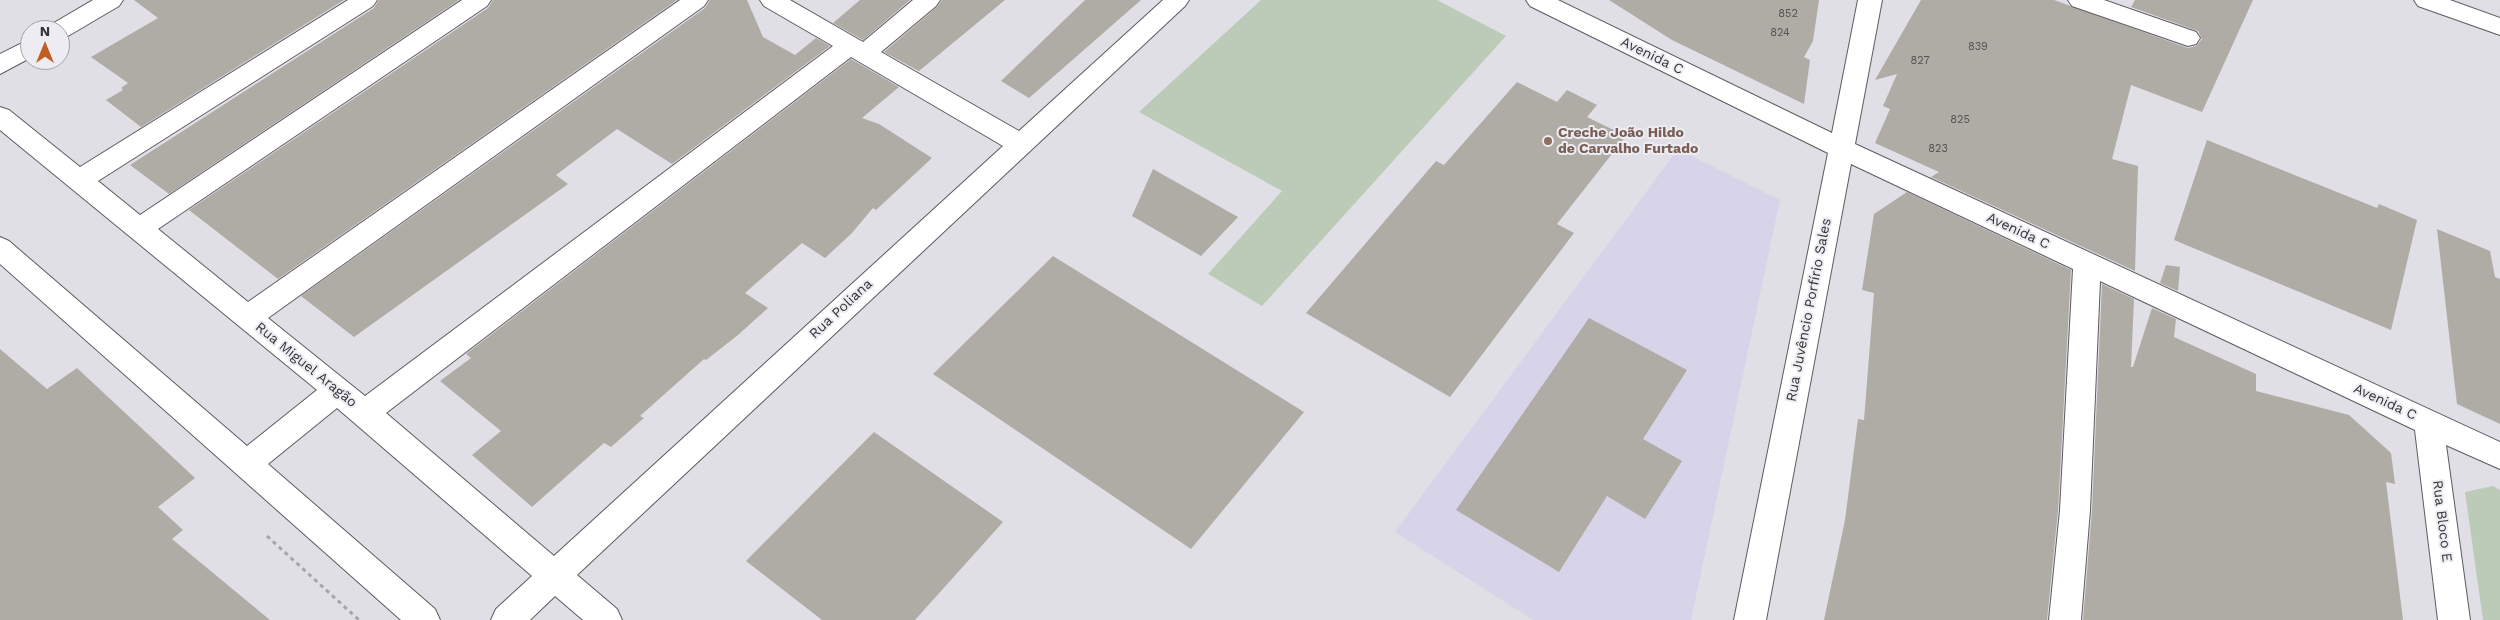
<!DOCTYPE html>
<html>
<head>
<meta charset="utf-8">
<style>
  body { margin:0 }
  #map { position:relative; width:2500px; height:620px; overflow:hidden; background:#e0dfe6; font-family:"Work Sans",sans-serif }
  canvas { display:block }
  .north { position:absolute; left:20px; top:20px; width:50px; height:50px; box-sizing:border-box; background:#edecf3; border:1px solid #a3a2a8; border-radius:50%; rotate:0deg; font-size:14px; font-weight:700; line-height:20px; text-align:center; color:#353437 }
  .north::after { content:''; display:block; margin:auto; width:18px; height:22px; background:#c05e21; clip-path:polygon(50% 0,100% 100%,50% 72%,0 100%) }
</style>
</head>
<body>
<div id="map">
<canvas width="2500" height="620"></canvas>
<div class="north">N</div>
</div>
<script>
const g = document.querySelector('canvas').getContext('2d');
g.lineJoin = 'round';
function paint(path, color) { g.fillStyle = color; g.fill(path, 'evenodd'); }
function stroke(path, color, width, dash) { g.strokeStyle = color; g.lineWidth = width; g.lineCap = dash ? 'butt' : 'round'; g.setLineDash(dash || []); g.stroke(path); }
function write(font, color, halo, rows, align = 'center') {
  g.font = font + ' "Work Sans",sans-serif'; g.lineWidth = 4; g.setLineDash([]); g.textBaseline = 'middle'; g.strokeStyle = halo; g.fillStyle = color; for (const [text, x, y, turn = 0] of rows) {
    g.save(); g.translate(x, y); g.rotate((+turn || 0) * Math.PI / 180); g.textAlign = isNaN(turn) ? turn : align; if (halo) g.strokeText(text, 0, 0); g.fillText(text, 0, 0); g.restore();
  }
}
paint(new Path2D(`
  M1678 149 1780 200 1691 620H1533L1395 532Z`), '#d7d3e8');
paint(new Path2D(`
  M1261 0H1437L1506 36 1262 306 1208 274 1282 191 1139 112Z
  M2493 486 2500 490V620H2483L2465 492Z`), '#bbcbb7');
paint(new Path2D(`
  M134 0H344L141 127 106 100 123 90 121 88 128 83 91 57 158 18Z
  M379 0H459L169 194 130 165 374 8Z
  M493 0H677L278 279 189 210 488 8Z
  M710 0H747L763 37 795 55 816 38 830 46 672 164 617 129 556 175 568 184 354 337 301 296 705 8Z
  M860 0H910L863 40 833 23Z
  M942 0H1005L919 71 884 52 937 7Z
  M1085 0H1141L1029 98 1001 81Z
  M1609 0H1819L1813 41 1804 57 1810 60 1804 104 1672 40Z
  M1921 0H2054L2188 48 2196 46 2202 39 2198 31 2131 7 2135 0H2253L2202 112 2131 85 2112 159 2138 166 2135 271 1931 177 1939 172 1875 143 1890 109 1883 106 1897 74 1875 80Z
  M851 59 899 87 862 118 879 124 932 158 876 210 873 208 851 234 825 258 802 243 745 293 768 308 738 335 706 360 704 359 640 416 644 418 611 447 604 443 532 507 472 455 501 431 440 381 471 358 466 354Z
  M1517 82 1557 102 1567 90 1597 105 1587 117 1626 136 1557 224 1574 233 1450 397 1306 313 1436 161 1444 165Z
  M2207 140 2377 208 2379 204 2417 220 2391 330 2174 240Z
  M1153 169 1238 217 1201 256 1132 216Z
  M1907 192 2071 270 2058 510 2047 620H1824L1845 520 1858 419 1864 420 1874 293 1862 290 1874 214Z
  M2437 229 2490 251 2495 277 2500 279V424L2457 404Z
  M1053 256 1304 412 1191 549 933 374Z
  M2166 265 2180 267 2178 291 2160 283Z
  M2102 284 2134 299 2131 367H2133L2152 308 2176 319 2174 337 2256 374V391L2349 415 2391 453 2395 484 2386 482 2403 620H2083L2092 510Z
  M1589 318 1687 370 1643 439 1682 461 1645 519 1607 496 1559 572 1456 510Z
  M0 349 47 389 77 368 195 478 158 507 183 530 172 539 270 620H0Z
  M874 432 1003 522 915 620H822L746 561Z`), '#afaba5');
const minor = new Path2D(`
  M93 0H123L119 6 68 36 60 38V30H48L52 24Z
  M348 0H377L373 6 98 181 140 215 462 0H491L487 6 158 229 248 302 680 0H708L704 6 268 318 365 396 833 46 764 6 760 0H790L863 42 913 0H940L936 6 881 52 1019 131 1163 0H1189L1185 6 577 575 617 609 622 620H583L555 596 530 620H491L496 609 532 576 337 408 268 464 435 609 440 620H401L0 264V237L9 241 247 446 317 390 0 130V107L9 110 80 167ZM851 57 1003 146 554 556 386 413Z
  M1526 0H1558L1832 133 1858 0H1882L1855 144 2500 442V469L2446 445 2470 620H2438L2415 430 2100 281 2090 510 2081 620H2049L2060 510 2073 269 1851 164 1766 620H1734L1828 153 1530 6Z
  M2068 0H2104L2196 32 2200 38 2196 44 2188 46 2072 6Z
  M2414 0H2450L2500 18V35L2418 6Z
  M30 39V58L0 74V54Z`);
stroke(minor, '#5c5b61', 2);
stroke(new Path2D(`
  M267 536 359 620`), '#a5a4a9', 3, [4, 4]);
paint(minor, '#fff');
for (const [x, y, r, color] of [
  [1548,141,5,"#8d6e63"]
]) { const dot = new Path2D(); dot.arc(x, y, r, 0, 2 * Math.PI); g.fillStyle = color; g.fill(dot); stroke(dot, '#edecf3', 2); }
write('11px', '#545252', null, [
  ["852",1788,14],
  ["824",1780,33],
  ["839",1978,47],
  ["827",1920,61],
  ["825",1960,120],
  ["823",1938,149]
]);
write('14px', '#353437', '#edecf3', [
  ["Avenida C",1652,56,26],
  ["Avenida C",2018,231,25],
  ["Rua Poliana",841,309,-43],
  ["Rua Juvêncio Porfírio Sales",1809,310,-79],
  ["Rua Miguel Aragão",306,365,39],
  ["Avenida C",2385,402,25],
  ["Rua Bloco E",2442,521,83]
]);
write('bold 14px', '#785e54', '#edecf3', [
  ["Creche João Hildo",1558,133],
  ["de Carvalho Furtado",1558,149]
], 'left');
</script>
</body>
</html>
